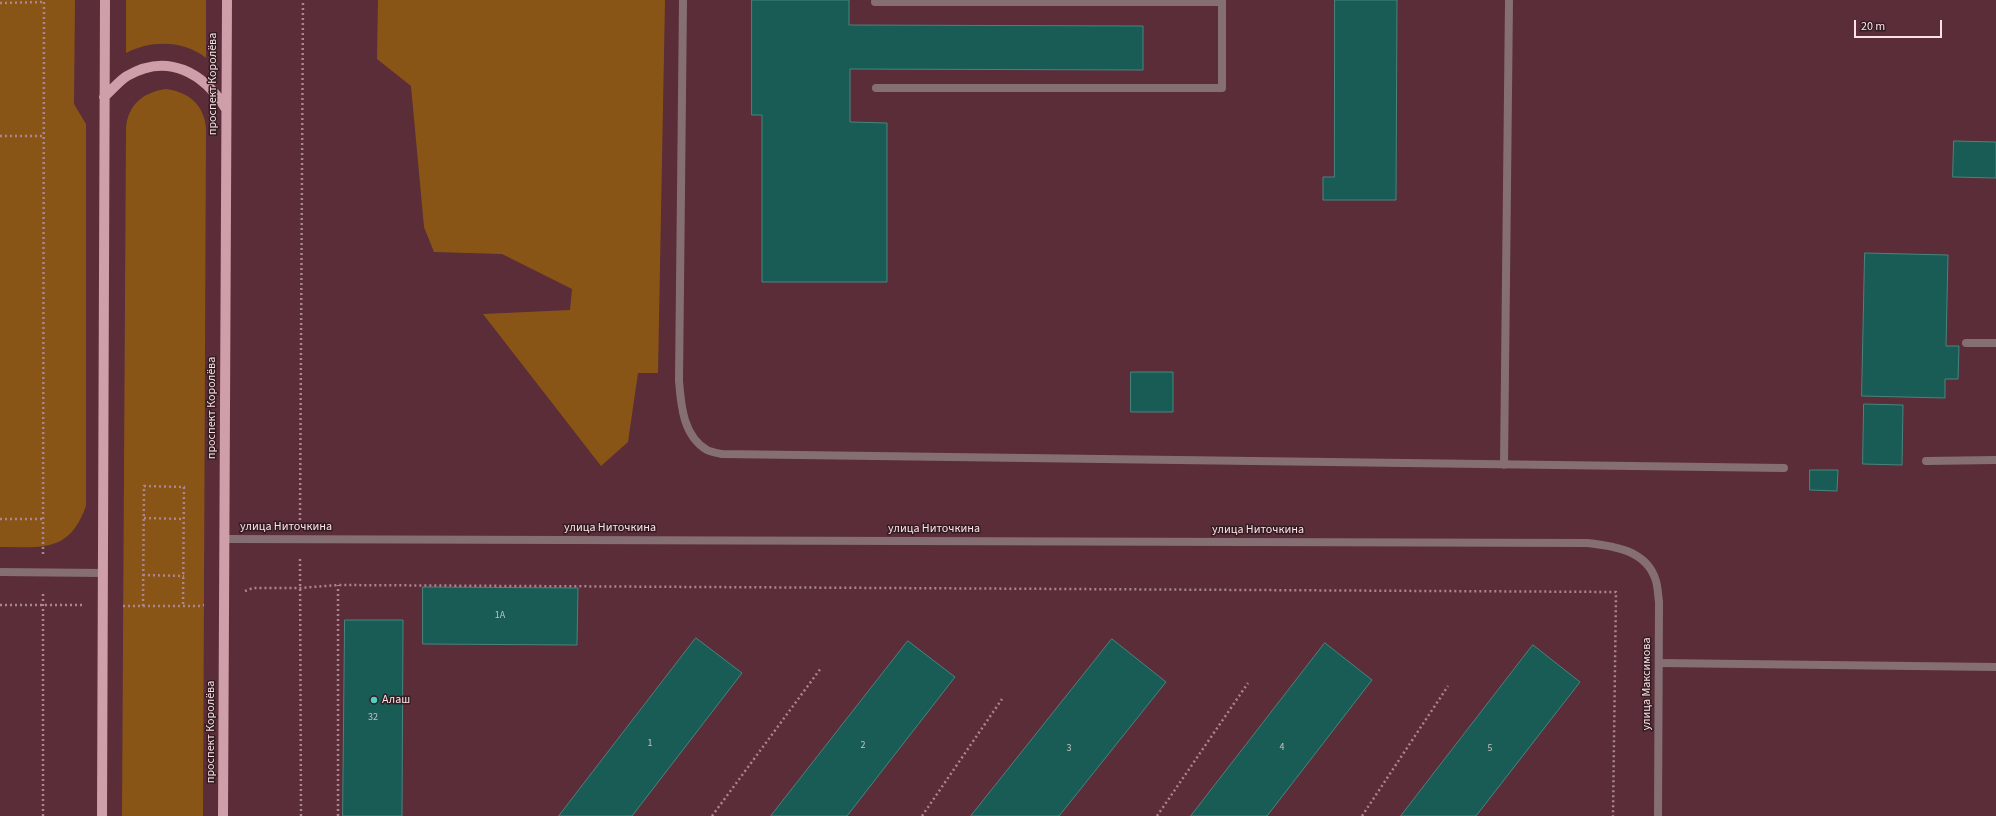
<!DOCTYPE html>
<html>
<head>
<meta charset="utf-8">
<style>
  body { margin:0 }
  #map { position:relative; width:1996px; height:816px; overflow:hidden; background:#5a2d38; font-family:"Source Sans 3",sans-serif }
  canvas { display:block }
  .scale { position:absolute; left:1854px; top:20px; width:88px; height:18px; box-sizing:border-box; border:2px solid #fee1e6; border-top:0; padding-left:5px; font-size:12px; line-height:14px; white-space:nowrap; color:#fee1e6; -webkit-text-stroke:3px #321d22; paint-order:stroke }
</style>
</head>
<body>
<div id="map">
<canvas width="1996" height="816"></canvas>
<div class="scale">20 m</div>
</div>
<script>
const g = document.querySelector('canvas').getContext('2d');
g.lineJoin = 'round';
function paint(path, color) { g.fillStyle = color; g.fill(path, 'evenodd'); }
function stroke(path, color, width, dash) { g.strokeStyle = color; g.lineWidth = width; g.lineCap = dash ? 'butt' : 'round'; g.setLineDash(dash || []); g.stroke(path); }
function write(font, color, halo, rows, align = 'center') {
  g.font = font + ' "Source Sans 3",sans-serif'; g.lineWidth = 3; g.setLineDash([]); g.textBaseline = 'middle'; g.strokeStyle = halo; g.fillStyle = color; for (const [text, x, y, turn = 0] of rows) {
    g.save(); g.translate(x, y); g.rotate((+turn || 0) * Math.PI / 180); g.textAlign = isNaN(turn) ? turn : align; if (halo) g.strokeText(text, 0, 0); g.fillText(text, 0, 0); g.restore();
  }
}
paint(new Path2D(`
  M0 0H75L74 104 86 124V506C69 553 43 547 0 547Z
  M126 0H206V58C184 40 151 40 126 53Z
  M378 0H665L658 373H638L628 442 601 466 483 314 570 310 572 289 502 254 434 252 424 227 411 86 377 59Z
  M166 89C189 92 204 105 206 128L203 816H122L126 128C128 105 143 92 166 89Z`), '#895517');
const building = new Path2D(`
  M752 0H849V25L1143 26V70L850 69V122L887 123V282H762V115H752Z
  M1335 0H1397L1396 200H1323V177H1334Z
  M1954 141 1996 142V178L1953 177Z
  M1865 253 1948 255 1946 346H1959L1958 379H1945V398L1862 396Z
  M1131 372H1173V412H1131Z
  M1864 404 1903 405 1902 465 1863 464Z
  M1810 470H1838L1837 491 1810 490Z
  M423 587 578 588 577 645 423 644Z
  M345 620H403L402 816H343Z
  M696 638 742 673 632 816H559Z
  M1112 639 1166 682 1059 816H971Z
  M908 641 955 677 847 816H771Z
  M1325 643 1372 680 1267 816H1191Z
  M1533 645 1580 682 1476 816H1401Z`);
paint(building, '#185c55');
stroke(building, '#46867e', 1);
stroke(new Path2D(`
  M0 3 44 2
  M0 136H44
  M144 518 184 519
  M0 519H43
  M300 520 303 0
  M43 554 44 0
  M300 559 301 816
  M143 575 184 576
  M245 591 253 588H300L338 585 1616 592 1613 816
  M0 605H82
  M123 606H200L204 605
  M143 606 144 486 184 487 183 606
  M43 816V593
  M338 816V585
  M712 816 821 668
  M922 816 1002 699
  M1157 816 1248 683
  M1362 816 1448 686`), '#ab868e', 2.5, [2, 3]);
stroke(new Path2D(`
  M683 0 679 381C681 405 683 436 707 450 711 452 717 453 722 454L1784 468
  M875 2H1222
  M876 88H1222V0
  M1966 343H1996
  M1926 461 1996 460
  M1504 465 1509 0`), '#866f73', 8);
stroke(new Path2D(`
  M1659 663 1996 667`), '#866f73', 8);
stroke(new Path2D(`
  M225 539 1587 543C1614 546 1647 550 1656 581 1658 588 1658 595 1659 602L1658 816
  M0 572 103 573`), '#866f73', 8);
stroke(new Path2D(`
  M104 97C112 90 119 81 127 76 168 52 204 73 226 109
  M102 816 105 0
  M223 816 227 0`), '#ce9fa8', 10);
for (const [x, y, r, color] of [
  [374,700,4,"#57cec1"]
]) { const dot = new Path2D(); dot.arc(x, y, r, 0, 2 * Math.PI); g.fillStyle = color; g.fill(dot); stroke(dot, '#321d22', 1.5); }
write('10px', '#c4c0c2', null, [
  ["1А",500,616],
  ["32",373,718],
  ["1",650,744],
  ["2",863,746],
  ["4",1282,748],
  ["3",1069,749],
  ["5",1490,749]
]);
write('12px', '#fee1e6', '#321d22', [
  ["проспект Королёва",213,84,-90],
  ["проспект Королёва",212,408,-90],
  ["улица Ниточкина",286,527],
  ["улица Ниточкина",610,528],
  ["улица Ниточкина",934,529],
  ["улица Ниточкина",1258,530],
  ["улица Максимова",1647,684,-90],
  ["проспект Королёва",211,732,-90]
]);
write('12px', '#fee1e6', '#321d22', [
  ["Алаш",382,700]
], 'left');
</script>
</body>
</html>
